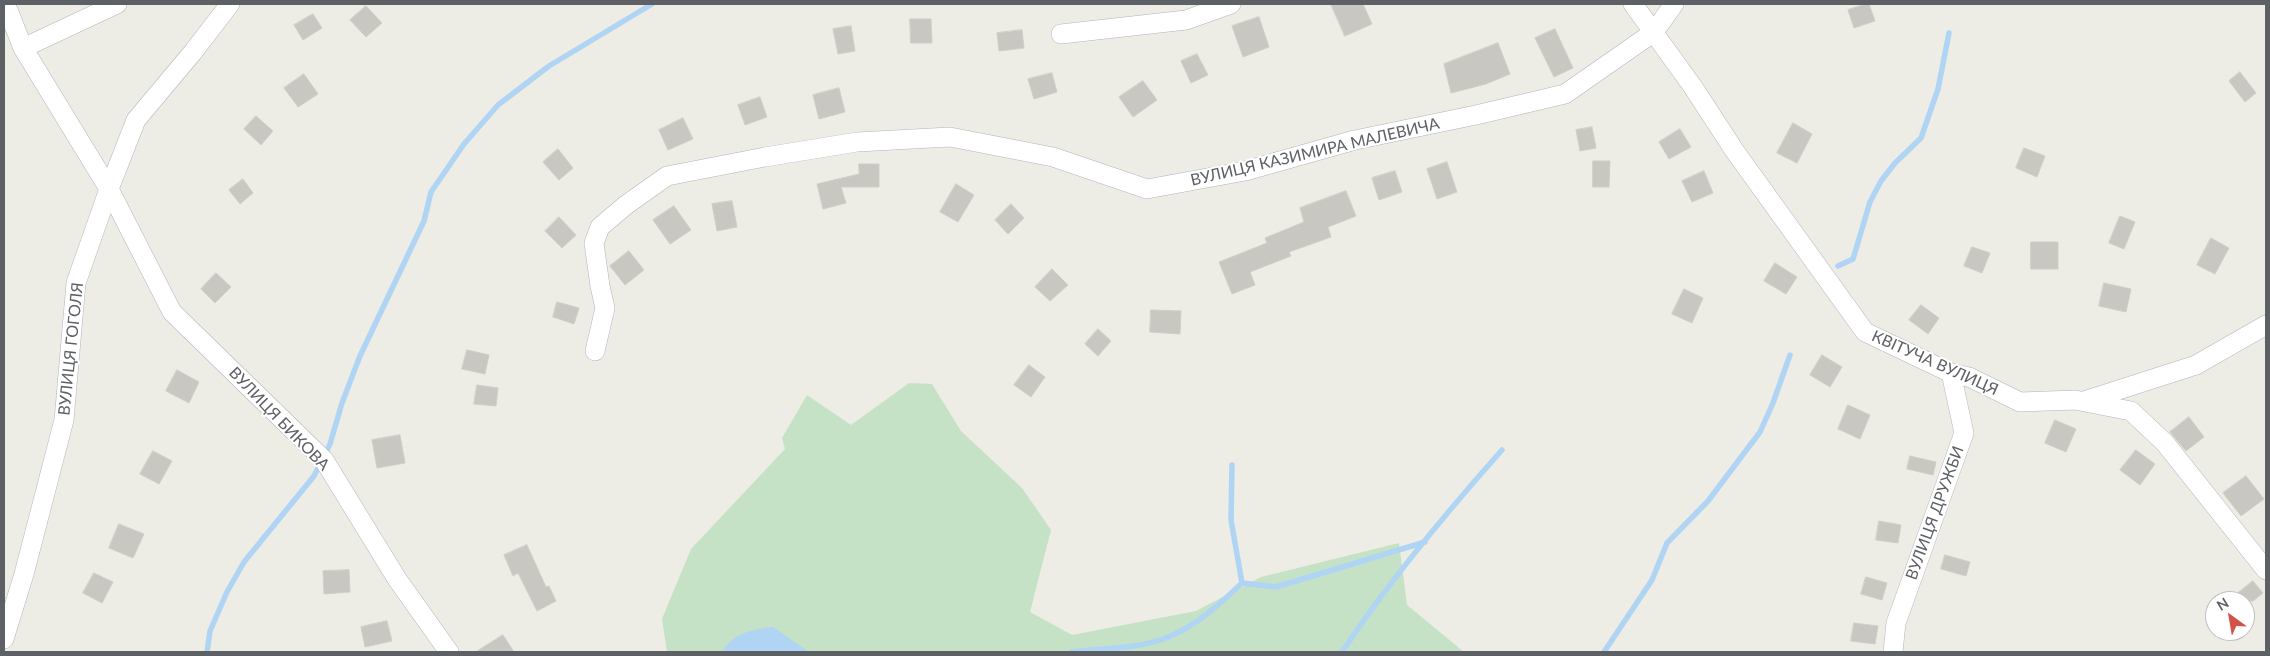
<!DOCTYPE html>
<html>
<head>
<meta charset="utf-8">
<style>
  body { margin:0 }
  #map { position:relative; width:2270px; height:656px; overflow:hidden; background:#edece5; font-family:Lato,sans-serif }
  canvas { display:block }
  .frame { position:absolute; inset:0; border:5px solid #5d6064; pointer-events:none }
  .north { position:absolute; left:2205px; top:591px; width:50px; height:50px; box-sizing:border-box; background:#fff; border:1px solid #bebfc1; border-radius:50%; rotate:328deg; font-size:14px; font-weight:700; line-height:20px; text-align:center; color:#5d6064 }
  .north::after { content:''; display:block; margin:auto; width:18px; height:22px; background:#d25446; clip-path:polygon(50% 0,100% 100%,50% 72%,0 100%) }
</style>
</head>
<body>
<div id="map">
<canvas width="2270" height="656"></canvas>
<div class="frame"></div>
<div class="north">N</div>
</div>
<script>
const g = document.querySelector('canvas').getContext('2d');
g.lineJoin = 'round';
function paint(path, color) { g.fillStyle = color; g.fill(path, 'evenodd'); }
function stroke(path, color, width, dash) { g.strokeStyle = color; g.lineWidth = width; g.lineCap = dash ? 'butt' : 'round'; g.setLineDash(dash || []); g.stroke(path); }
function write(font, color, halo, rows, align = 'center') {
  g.font = font + ' Lato,sans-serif'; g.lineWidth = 4; g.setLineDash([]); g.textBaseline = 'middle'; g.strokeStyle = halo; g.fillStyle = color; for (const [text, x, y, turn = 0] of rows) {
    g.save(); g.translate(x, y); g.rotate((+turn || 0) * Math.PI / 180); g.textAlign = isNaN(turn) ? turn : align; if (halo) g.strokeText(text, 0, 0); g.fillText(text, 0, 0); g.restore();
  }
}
paint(new Path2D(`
  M909 383 932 384 961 431 1022 488 1051 530 1030 612 1072 635 1196 611 1261 577 1399 543 1407 605 1464 652H667L662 619 691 549 785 449 782 438 807 395 851 425Z`), '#c5e2c6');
paint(new Path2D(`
  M773 627 809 652H722C734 632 752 630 773 627Z`), '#afd4f4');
stroke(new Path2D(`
  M1838 266 1853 259 1870 202 1881 181 1895 163 1921 138 1938 89 1949 33
  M1242 583 1276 587 1425 542
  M207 652 210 631 227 592 244 562 314 476 330 444 342 403 360 356 424 221 431 192 464 144 498 105 549 66 652 4
  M1072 652C1097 649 1141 648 1163 639 1194 628 1219 605 1242 583L1231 520 1232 465
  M1342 652C1389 581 1445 514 1502 450
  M1604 652 1652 580 1667 543 1708 501 1760 432 1773 403 1790 355`), '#afd4f4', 5.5);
const building = new Path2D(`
  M1331 4H1363L1372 24 1345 36Z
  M1866 4H1869L1875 21 1854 28 1848 10Z
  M366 6 382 23 366 37 350 20Z
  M313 14 322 28 303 40 294 25Z
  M1259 17 1269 47 1243 57 1232 26Z
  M910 19H931L932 43H911Z
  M851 26 855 51 838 54 833 29Z
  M1555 29 1573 68 1554 77 1535 38Z
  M1022 30 1024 48 999 51 997 33Z
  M1498 43 1510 74 1486 84 1451 93 1444 64Z
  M1197 54 1208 75 1191 83 1181 61Z
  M2240 72 2256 93 2245 102 2229 81Z
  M1052 73 1057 92 1034 99 1028 79Z
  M304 74 318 94 298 107 284 88Z
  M1143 81 1157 100 1133 117 1119 97Z
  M839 88 845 112 819 119 813 95Z
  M760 97 767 117 745 125 738 105Z
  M256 116 273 131 261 145 244 129Z
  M683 118 693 139 668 150 659 130Z
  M1793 123 1812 134 1797 163 1777 153Z
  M1592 127 1596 148 1580 151 1576 130Z
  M1680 129 1691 147 1669 159 1659 142Z
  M2024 148 2045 156 2037 177 2016 168Z
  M558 149 573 168 559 180 543 162Z
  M1593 161H1610L1609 187H1593Z
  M1447 162 1457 192 1437 199 1427 169Z
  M859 164H879V187H841L846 203 823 209 817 184 859 174Z
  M1395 171 1402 192 1379 200 1372 178Z
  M1704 171 1713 193 1692 202 1682 181Z
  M243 179 253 193 240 204 229 190Z
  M956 184 974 195 958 222 940 212Z
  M1346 191 1356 216 1328 227 1331 237 1289 252 1291 256 1250 272 1255 285 1232 294 1219 262 1267 243 1265 238 1304 222 1300 208Z
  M732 201 737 227 717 231 712 204Z
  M1011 204 1024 218 1008 234 995 220Z
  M674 206 691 230 670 244 653 220Z
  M2120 216 2135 222 2124 249 2109 243Z
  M559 217 576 235 562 248 545 231Z
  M2211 238 2229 248 2215 274 2197 265Z
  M2031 242H2058V269H2031Z
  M1972 247 1990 253 1982 273 1964 266Z
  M629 251 644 270 625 285 610 266Z
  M1775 263 1797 277 1786 294 1764 281Z
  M1052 269 1068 285 1050 301 1035 287Z
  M216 273 231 287 215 303 201 289Z
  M2104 283 2131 289 2126 312 2099 306Z
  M1684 289 1703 298 1692 323 1672 314Z
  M557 302 579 308 574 324 553 317Z
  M1921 305 1939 318 1928 334 1909 320Z
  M1151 310 1181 311 1180 334 1150 332Z
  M1098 329 1111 341 1098 356 1085 344Z
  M467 350 489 355 485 374 462 369Z
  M1822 355 1842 367 1830 387 1810 375Z
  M1029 365 1045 377 1031 397 1014 385Z
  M177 370 199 382 189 403 166 391Z
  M477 385 498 388 496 406 474 404Z
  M1848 405 1870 415 1860 439 1838 429Z
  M2189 417 2204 437 2186 451 2170 432Z
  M2055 420 2076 429 2066 452 2045 443Z
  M400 435 405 463 377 468 372 440Z
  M2136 450 2155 464 2140 485 2120 470Z
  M153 451 172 461 159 484 140 474Z
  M1910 456 1936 462 1933 475 1907 469Z
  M2246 476 2264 499 2241 516 2223 493Z
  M1879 521 1901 525 1898 543 1876 540Z
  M119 524 144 534 133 558 109 548Z
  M527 545 546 587 549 586 556 601 537 611 518 573 513 576 504 555Z
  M1945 555 1970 562 1966 576 1941 569Z
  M349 570 350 592 324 594 323 571Z
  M94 573 113 582 102 603 83 593Z
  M1866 577 1887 583 1882 600 1861 594Z
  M2253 581 2263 593 2253 601H2228Z
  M387 621 392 641 365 647 361 627Z
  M1854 623 1878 626 1875 644 1851 641Z
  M503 635 514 652H476Z`);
paint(building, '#c9c7c2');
stroke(building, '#d1cec4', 1);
const minor = new Path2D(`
  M1633 4 1693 87 1734 150 1865 332 1951 373 1969 377 2020 402 2075 400 2131 411 2165 443 2266 570
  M8 10 23 48 109 189 172 312 324 460 397 579 449 652
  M1061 34 1186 20 1231 4
  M23 48 117 4
  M595 351 605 308 600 286 594 243 600 227 626 205 667 176 765 157 857 142 950 137 1053 157 1147 189 1245 171 1355 140 1476 115 1565 94 1654 32 1674 4
  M2084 401 2196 365 2266 325
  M4 639 24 574 64 420 76 283 109 189 136 120 193 52 230 4
  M1893 652 1896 623 1964 433 1951 373`);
stroke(minor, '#b2b5b8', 20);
stroke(minor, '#fff', 19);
write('16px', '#5d6064', '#fff', [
  ["ВУЛИЦЯ КАЗИМИРА МАЛЕВИЧА",1315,152,-13],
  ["ВУЛИЦЯ ГОГОЛЯ",71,349,-84],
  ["КВІТУЧА ВУЛИЦЯ",1935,363,24],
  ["ВУЛИЦЯ БИКОВА",279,419,46],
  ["ВУЛИЦЯ ДРУЖБИ",1935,513,-70]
]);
</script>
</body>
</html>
